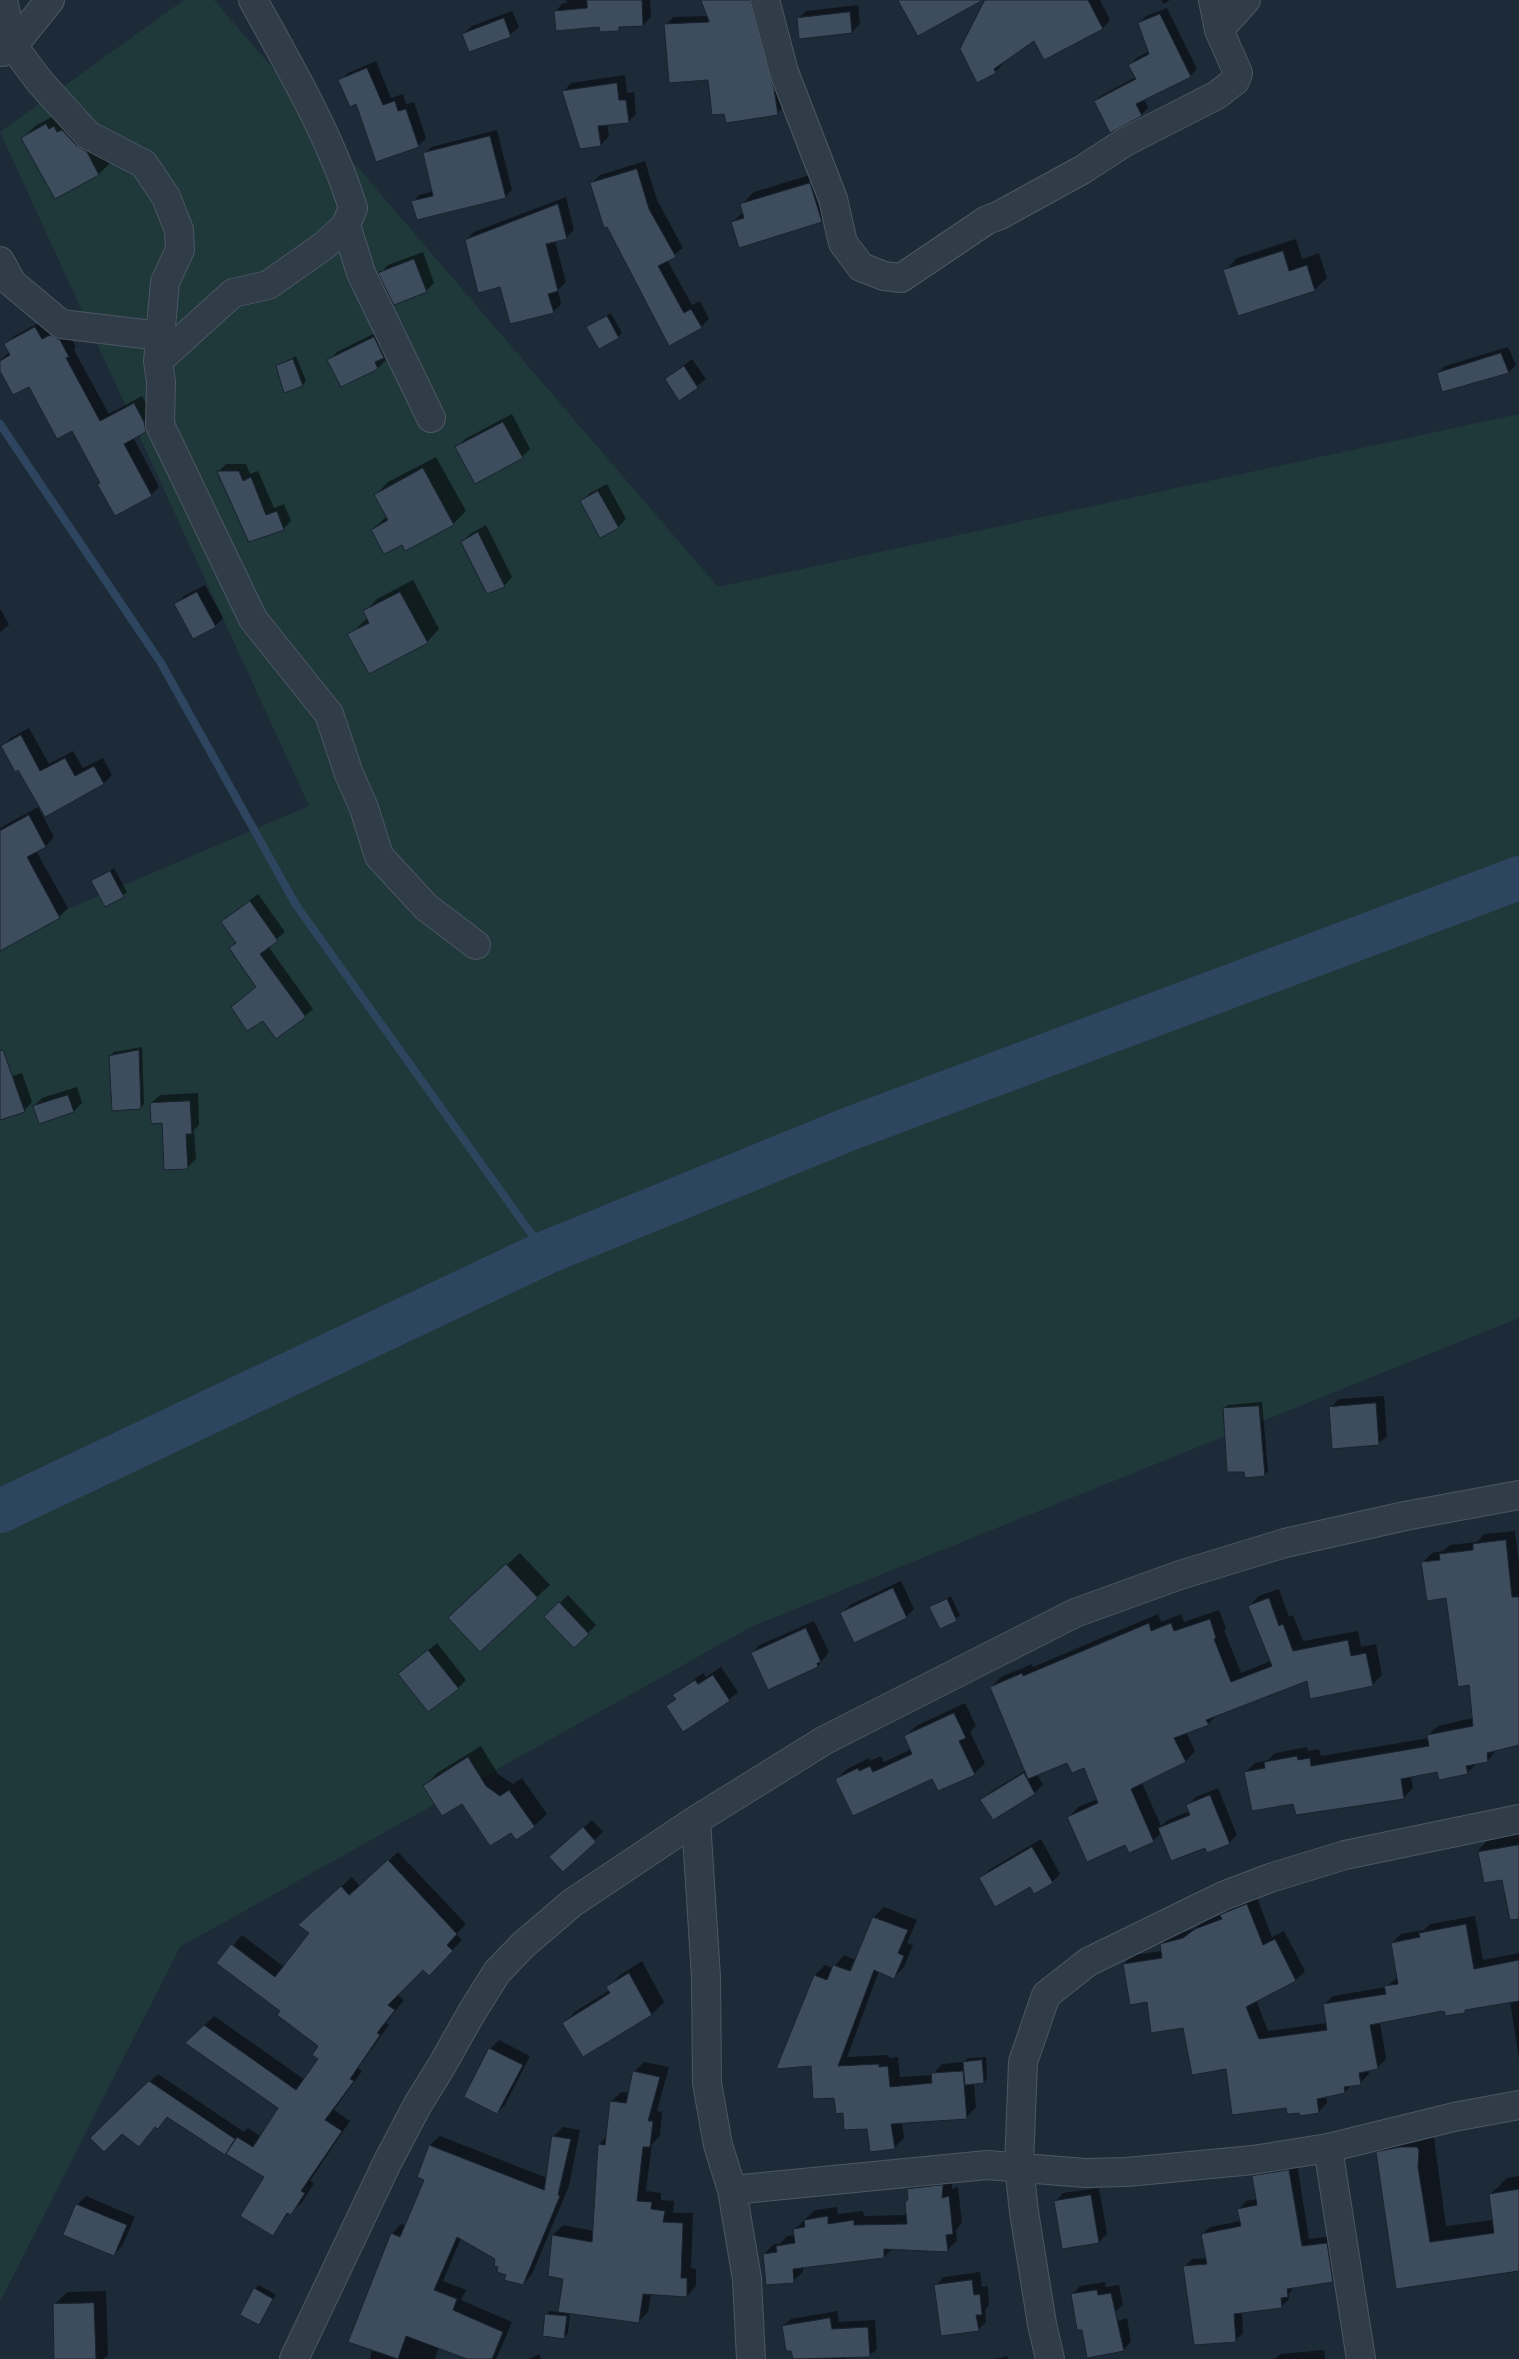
<!DOCTYPE html>
<html>
<head>
<meta charset="utf-8">
<style>
  body { margin:0 }
  canvas { display:block; background:#1d2a38 }
</style>
</head>
<body>
<canvas width="1519" height="2359"></canvas>
<script>
const g = document.querySelector('canvas').getContext('2d');
g.lineJoin = 'round';
function paint(path, color) { g.fillStyle = color; g.fill(path, 'evenodd'); }
function stroke(path, color, width, dash) { g.strokeStyle = color; g.lineWidth = width; g.lineCap = dash ? 'butt' : 'round'; g.setLineDash(dash || []); g.stroke(path); }
paint(new Path2D(`
  M184 0H214L718 587 1519 414V1318L753 1626 180 1947 0 2302V938L309 806 0 132Z`), '#1f3839');
paint(new Path2D(`
  M566 0H650L651 17 643 25 622 26 619 29 555 12 563 3H567Z
  M706 0H758L785 106 777 113 725 112 709 79 666 25 673 17 708 16Z
  M989 0H1100L1110 20 1103 28 1044 58 1035 40 1002 62 1003 64 995 72 978 81Z
  M1161 0H1170L1164 4Z
  M858 5 860 24 852 32 798 19 806 11Z
  M1167 8 1197 69 1190 76 1144 99 1148 108 1141 115 1111 131 1095 101 1102 95 1136 77 1130 65 1136 58 1150 51 1139 23 1146 16Z
  M512 11 519 27 510 35 463 34 472 26Z
  M376 61 391 98 403 94 406 104 414 102 426 138 418 146 357 103 340 81 348 73Z
  M625 75 627 93 634 92 636 114 628 122 607 124 609 136 601 145 563 92 571 83Z
  M59 113 111 162 99 174 22 139 35 126Z
  M497 130 512 190 505 197 413 202 419 195 434 191 425 153 431 147Z
  M645 161 657 200 683 248 667 260 692 305 700 301 709 319 701 327 669 344 591 184 600 175Z
  M823 171 834 209 822 221 733 222 743 212 741 205 754 192Z
  M566 197 574 230 566 238 555 241 566 282 558 290 561 304 553 312 501 286 466 240 474 232Z
  M1296 239 1302 259 1319 253 1327 278 1314 290 1225 271 1237 258Z
  M423 252 434 283 426 291 380 274 388 265Z
  M611 313 622 333 618 337 587 327Z
  M44 320 68 332 76 347 74 350 109 414 142 396 152 414 154 422 145 431 133 437 159 487 151 495 101 482 73 429 29 385 0 368V360L10 352 6 345 14 336Z
  M383 329 392 348 384 356 386 360 378 368 329 360 337 352Z
  M1508 347 1516 365 1509 372 1443 390 1438 373 1445 366Z
  M296 356 306 381 303 385 285 391 277 367Z
  M692 359 706 379 679 399 666 379Z
  M512 414 530 449 522 457 457 448 465 439Z
  M436 457 466 511 453 524 402 543 372 530 387 516 376 495 388 482Z
  M226 464H246L250 474 258 471 274 508 284 504 291 521 283 529 250 541 219 471Z
  M607 484 626 519 618 527 582 501 590 493Z
  M486 525 512 577 504 586 462 542 470 534Z
  M413 580 439 629 427 642 349 635 368 618 365 612 377 599Z
  M205 585 223 618 215 626 176 605 184 596Z
  M1 610 9 625 0 632V610Z
  M29 728 49 764 73 751 83 768 103 758 112 775 104 783 19 768 3 746 11 738Z
  M38 807 54 837 46 846 36 851 68 908 59 917 0 949V828Z
  M114 868 127 892 106 906 92 882Z
  M258 894 285 932 268 946 313 1009 305 1016 230 948 236 942 223 922Z
  M142 1047 144 1104 140 1108 110 1056 114 1052Z
  M22 1073 32 1102 24 1111 0 1118V1080Z
  M77 1087 82 1103 74 1111 39 1122 34 1106 42 1098Z
  M198 1093 199 1125 194 1130 196 1159 187 1168 151 1103 160 1095Z
  M1384 1396 1387 1436 1378 1444 1331 1407 1339 1399Z
  M1262 1402 1268 1471 1265 1475 1224 1409 1228 1405Z
  M1515 1531 1519 1565V1743L1497 1749 1488 1761 1477 1763 1467 1773 1438 1771 1411 1776 1413 1788 1403 1798 1294 1802 1245 1773 1255 1763 1268 1760 1275 1753 1307 1747 1308 1751 1319 1749 1321 1756 1429 1738 1428 1735 1438 1726 1473 1718 1470 1683 1447 1597 1422 1563 1432 1553 1443 1551 1450 1545 1477 1542 1484 1534Z
  M520 1553 550 1585 537 1597 462 1605Z
  M901 1581 914 1609 906 1617 841 1613 850 1605Z
  M1279 1589 1289 1617 1293 1615 1303 1641 1358 1631 1361 1647 1376 1644 1382 1675 1372 1685 1308 1679 1218 1714 1208 1724 1186 1732 1195 1751 1186 1761 1142 1783 1161 1826 1168 1820 1190 1811 1188 1805 1196 1797 1218 1788 1237 1835 1229 1843 1205 1846 1161 1833 1153 1841 1129 1851 1126 1844 1069 1817 1078 1807 1098 1799 1084 1766 1068 1761 1037 1774 1043 1785 1034 1793 982 1800 990 1792 1026 1770 991 1687 1001 1677 1032 1664 1033 1667 1158 1614 1161 1622 1181 1614 1184 1622 1219 1610 1226 1628 1224 1630 1241 1673 1271 1661 1249 1606 1259 1596Z
  M568 1595 596 1625 588 1633 546 1617Z
  M951 1596 960 1616 940 1627 931 1607Z
  M814 1621 829 1652 818 1666 752 1653 760 1645Z
  M437 1643 466 1680 458 1688 400 1674Z
  M721 1667 738 1692 729 1700 684 1731 667 1706 676 1698 674 1695 703 1673 706 1677Z
  M965 1703 976 1726 970 1732 985 1763 974 1774 837 1779 847 1769 869 1758 870 1761 881 1756 884 1762 912 1749 906 1736 916 1726Z
  M481 1746 498 1774 513 1784 522 1778 547 1814 534 1826 512 1831 462 1802 425 1786 437 1773Z
  M592 1820 603 1832 563 1870 559 1849Z
  M1519 1834V1900L1503 1878 1485 1881 1479 1849 1487 1841Z
  M1041 1839 1060 1874 1052 1882 1031 1885 981 1878 989 1870Z
  M398 1852 466 1924 456 1934 462 1940 439 1964 423 1968 397 1994 404 2000 386 2023 389 2025 358 2068 362 2071 334 2110 350 2121 310 2181 314 2183 301 2204 289 2213 272 2234 266 2177 230 2148 225 2154 168 2116 158 2128 156 2126 139 2145 122 2132 92 2138 158 2074 244 2132 248 2128 261 2137 280 2108 187 2043 214 2016 305 2080 320 2059 319 2046 282 2011 218 1963 242 1935 284 1967 310 1933V1915L352 1877 360 1886Z
  M1256 1895 1272 1937 1284 1931 1305 1971 1296 1980 1256 2000 1268 2031 1327 2023 1324 2005 1333 1996 1386 1987 1398 1977 1392 1943 1401 1934 1424 1930 1430 1924 1475 1916 1483 1960 1519 1953V2058L1510 2001 1468 2008 1464 2012 1442 2009 1380 2022 1386 2059 1377 2068 1368 2070 1369 2074 1360 2083 1352 2085 1345 2092 1326 2096 1327 2103 1318 2112 1300 2111 1287 2107 1227 2068 1184 2026 1148 2001 1124 1964 1133 1955 1163 1951 1162 1944 1171 1935 1193 1929 1206 1920 1223 1914 1231 1906Z
  M884 1907 917 1920 907 1943 913 1945 904 1967 894 1977 879 1971 847 2057 889 2055V2058L898 2057 900 2077 932 2075 942 2064 964 2062 968 2058 986 2057 987 2078 984 2082 974 2083 976 2107 966 2118 902 2122 904 2138 894 2148 844 2111 815 1975 825 1965 833 1968 844 1955 856 1960 874 1917Z
  M642 1961 664 2002 652 2014 564 2023 576 2011 610 1990 608 1987 620 1975Z
  M499 2040 530 2056 505 2105 497 2113 466 2097 490 2049Z
  M644 2062 669 2067 657 2111 662 2112 660 2136 652 2144 646 2191 661 2193V2200L674 2201 673 2213H693L691 2268 696 2269V2286L687 2296 651 2293 648 2312 638 2322 570 2312 568 2333 564 2337 546 2315 550 2311 559 2312 565 2278 550 2275 553 2235 563 2225 594 2231 600 2144 607 2136 611 2102 621 2092 630 2093 634 2072Z
  M563 2127 580 2130 569 2186 532 2274 523 2284 507 2274 500 2266 497 2259 461 2238 443 2281 466 2290 461 2300 512 2322 497 2357 495 2359H470L439 2346 435 2359H370L392 2234 401 2224 406 2226 426 2179 418 2176 430 2145 440 2136 547 2178 553 2137Z
  M1433 2131 1446 2226 1494 2220 1491 2194 1507 2178 1519 2176V2269L1397 2287 1378 2153 1394 2136Z
  M1297 2163 1309 2239 1334 2236 1340 2273 1333 2281 1294 2287 1289 2294V2299L1282 2306 1242 2312 1243 2333 1235 2341 1185 2266 1192 2259 1207 2258 1202 2235 1210 2227 1241 2221 1239 2209 1246 2201 1257 2199 1253 2176 1261 2169Z
  M952 2176V2189L958 2187 962 2223 956 2230 957 2241 947 2250 893 2248 884 2257 803 2267V2272L793 2281 764 2254 774 2244H780L787 2236 796 2235 795 2229 815 2210 837 2207 838 2214 863 2211 864 2216 907 2215 909 2199 908 2189 918 2179Z
  M1099 2188 1107 2234 1099 2242 1063 2247 1055 2202 1063 2193Z
  M86 2196 135 2217 122 2246 114 2254 77 2205Z
  M980 2272 982 2287 988 2286 989 2305 985 2310 986 2322 978 2330 936 2285 944 2277Z
  M1105 2282 1106 2287 1119 2285 1123 2305 1114 2313 1072 2295 1080 2286Z
  M259 2285 276 2295 258 2324 255 2289Z
  M106 2291 108 2355 104 2359H55L54 2305 67 2292Z
  M837 2311 839 2322 875 2320 877 2349 869 2356 845 2357 846 2359H794L783 2326 791 2319Z
  M1127 2318 1131 2342 1123 2350 1093 2329Z
  M1324 2350 1325 2359H1275L1280 2354Z
  M539 2354 541 2359H529Z
  M1007 2356 1008 2359H996Z`), '#0007');
stroke(new Path2D(`
  M0 424 161 663 296 905 545 1253`), '#2d455f', 8);
stroke(new Path2D(`
  M0 1511 545 1253 849 1129 1519 878`), '#2d455f', 44);
const building = new Path2D(`
  M587 0H642L643 26 619 27V31L600 32 599 27 556 31 554 11 587 8Z
  M701 0H750L774 89 778 115 726 123 724 114 712 115 708 80 669 83 664 24 709 22Z
  M898 0H983L918 36Z
  M985 0H1088L1103 29 1044 60 1034 41 994 69 996 73 977 83 960 49Z
  M850 12 852 33 799 39 797 18Z
  M1160 14 1191 77 1136 104 1142 116 1110 133 1094 101 1136 79 1128 65 1149 54 1138 23Z
  M504 18 511 37 469 52 462 34Z
  M367 68 383 105 395 101 398 111 406 109 419 147 376 162 356 104 350 107 338 80Z
  M617 83 619 100H626L629 123 598 126 601 146 580 149 562 91Z
  M46 124 49 129 54 126 57 132 62 130 76 145 87 152 99 175 55 199 21 138Z
  M490 136 506 198 417 220 411 201 433 196 423 153Z
  M637 169 649 209 676 257 658 266 684 313 691 309 702 328 669 346 607 227 604 228 590 183Z
  M810 183 822 222 739 248 731 222 744 218 740 204Z
  M558 204 567 239 546 244 558 291 548 294 554 313 510 324 500 287 478 293 465 240Z
  M1283 251 1289 271 1307 265 1315 291 1238 316 1223 270Z
  M414 259 427 292 394 305 378 273Z
  M607 316 619 338 599 349 586 327Z
  M35 327 42 339 50 335 60 340 69 357 66 358 100 421 134 403 144 422 146 432 124 444 152 496 115 516 97 484 100 483 72 431 57 439 29 387 13 395 0 371V361L10 355 4 344Z
  M374 337 384 358 375 362 378 369 341 387 327 360Z
  M1501 353 1509 373 1442 392 1437 373Z
  M293 359 303 386 284 393 276 366Z
  M684 366 698 388 679 401 665 379Z
  M503 422 523 458 475 484 455 447Z
  M423 468 454 525 405 551 402 545 384 554 371 530 388 520 374 495Z
  M217 471H239L243 481 251 477 266 515 277 511 284 530 249 542Z
  M598 491 619 528 600 538 580 501Z
  M478 532 505 587 487 594 461 542Z
  M197 592 216 627 193 639 174 604Z
  M400 592 428 643 369 674 347 634 369 623 363 611Z
  M21 735 40 771 65 758 75 776 94 766 104 784 45 817 18 770 15 772 1 746Z
  M29 815 46 847 27 857 60 918 0 951V831Z
  M110 871 124 897 105 907 91 881Z
  M250 901 278 941 260 954 306 1017 276 1039 263 1021 247 1031 231 1007 256 987 229 948 236 943 221 922Z
  M3 1050 25 1112 0 1120V1051Z
  M139 1050 141 1109 112 1111 109 1056Z
  M68 1095 74 1112 39 1124 33 1106Z
  M190 1101 192 1134H186L188 1169 164 1170 162 1123 151 1124 150 1103Z
  M1376 1403 1379 1445 1332 1449 1329 1407Z
  M1259 1406 1265 1476 1245 1478 1244 1472H1227L1223 1408Z
  M1506 1540 1512 1597H1519V1745L1487 1753 1488 1762 1466 1766 1468 1774 1439 1780 1437 1772 1401 1779 1404 1799 1296 1815 1293 1804 1252 1811 1244 1772 1265 1768 1264 1762 1297 1756 1298 1760 1310 1758 1311 1766 1429 1746 1427 1735 1473 1726 1469 1685 1458 1687 1446 1598 1427 1601 1421 1562 1440 1560 1439 1554 1473 1550V1544Z
  M506 1564 538 1598 480 1652 448 1618Z
  M893 1588 907 1618 854 1643 840 1613Z
  M1269 1598 1279 1626 1283 1624 1293 1651 1348 1640 1351 1656 1366 1653 1373 1686 1310 1699 1307 1681 1206 1720 1209 1725 1174 1738 1186 1762 1131 1789 1154 1842 1129 1853 1125 1845 1087 1862 1067 1817 1098 1803 1084 1768 1072 1773 1067 1763 1028 1779 990 1687 1022 1673 1023 1676 1149 1623 1151 1631 1171 1623 1174 1631 1210 1619 1216 1638 1214 1639 1231 1682 1272 1666 1248 1606Z
  M947 1599 957 1621 940 1629 929 1607Z
  M559 1602 589 1634 574 1648 544 1617Z
  M806 1628 821 1662 817 1663 818 1667 768 1690 751 1653Z
  M428 1650 459 1689 428 1712 398 1674Z
  M713 1675 730 1701 683 1732 666 1706 676 1699 672 1695 695 1680 698 1684Z
  M954 1713 966 1738 959 1741 975 1775 938 1791 932 1779 853 1816 835 1779 858 1768 859 1771 870 1766 873 1772 912 1754 904 1736Z
  M468 1757 486 1786 500 1796 509 1790 535 1827 516 1840 511 1833 490 1846 462 1804 442 1816 423 1786Z
  M1024 1773 1035 1794 993 1820 980 1800Z
  M1210 1795 1230 1844 1207 1853 1205 1848 1171 1861 1158 1828 1190 1815 1186 1805Z
  M583 1827 596 1842 563 1872 549 1857Z
  M1519 1845V1919L1510 1920 1502 1880 1484 1883 1478 1852Z
  M1032 1847 1053 1883 1034 1894 1030 1887 995 1907 979 1878Z
  M388 1860 457 1934 447 1945 453 1951 429 1976 423 1970 388 2005 395 2010 377 2033 380 2035 350 2079 354 2081 325 2120 342 2131 301 2191 305 2193 291 2215 287 2213 273 2236 240 2216 264 2177 226 2154 237 2137 253 2147 278 2108 185 2043 204 2025 296 2090 318 2059 312 2055 318 2046 277 2015 280 2011 216 1963 231 1944 275 1977 309 1933 298 1925 341 1886 349 1895Z
  M1247 1904 1263 1945 1275 1939 1296 1981 1246 2007 1259 2039 1327 2030 1323 2004 1386 1994 1384 1986 1398 1984 1391 1943 1420 1937 1419 1933 1466 1924 1474 1969 1519 1960V2001L1465 2010V2013L1445 2016V2012L1442 2011 1370 2025 1378 2069 1359 2073 1361 2085 1344 2087 1345 2093 1317 2099 1319 2113 1300 2116 1299 2113 1287 2114 1286 2108 1232 2115 1226 2069 1192 2075 1183 2028 1151 2033 1147 2002 1130 2005 1123 1964 1162 1958 1160 1944 1183 1938 1195 1929 1222 1919 1220 1915Z
  M873 1917 908 1930 898 1953 904 1956 894 1979 874 1970 838 2066 879 2064V2067L888 2066 890 2087 932 2083 931 2073 963 2071 967 2119 891 2124 895 2149 870 2152 867 2129 844 2130 843 2113 836 2114 834 2098 813 2099 811 2066 776 2069 814 1975 827 1980 833 1965 850 1971Z
  M629 1973 652 2015 583 2057 562 2023 610 1993 606 1987Z
  M489 2048 523 2065 497 2114 464 2097Z
  M982 2060 984 2083 965 2085 963 2062Z
  M633 2071 660 2077 648 2121H653L650 2147H643L637 2201 652 2202 651 2209 665 2211 663 2222 683 2223 681 2278H687V2297L643 2294 639 2323 558 2312 563 2279 548 2276 552 2235 592 2242 598 2144 605 2145 610 2101 626 2103Z
  M149 2081 235 2139 225 2155 167 2117 158 2129 155 2127 139 2147 122 2134 104 2152 90 2138Z
  M552 2136 571 2139 558 2195 560 2196 523 2285 504 2280 506 2275 497 2272 498 2267 494 2266 495 2259 457 2237 434 2290 457 2299 453 2310 503 2332 492 2359H467L406 2336 398 2359 348 2342 391 2233 400 2237 424 2180 417 2177 429 2145 544 2190Z
  M1401 2147H1417L1419 2150 1418 2167 1430 2242 1494 2233 1489 2194 1519 2189V2271L1396 2289 1376 2152Z
  M1289 2170 1302 2246 1327 2243 1333 2282 1287 2289 1288 2297 1281 2298 1282 2308 1234 2314 1236 2342 1194 2345 1183 2266 1207 2264 1201 2234 1241 2226 1237 2209 1257 2205 1252 2176Z
  M943 2185 942 2198 949 2196 953 2234 946 2235 948 2252 884 2249V2258L793 2269 794 2283 766 2285 763 2254 777 2252 776 2246 795 2243 793 2229 805 2227 804 2220 828 2216V2224L854 2220V2225L907 2224 905 2203 908 2199 907 2189Z
  M1091 2195 1099 2243 1062 2249 1054 2201Z
  M76 2204 127 2225 114 2256 63 2235Z
  M972 2280 974 2295 980 2294 982 2315H976L979 2331 941 2336 934 2285Z
  M254 2288 273 2299 259 2325 240 2315Z
  M1097 2290 1098 2295 1111 2293 1124 2351 1087 2358 1082 2330H1077L1071 2294Z
  M94 2303 96 2359H54L53 2304Z
  M545 2314 567 2316 564 2339 543 2336Z
  M830 2318 832 2329 868 2327 870 2357 793 2359 791 2351H786L782 2326Z`);
paint(building, '#3e4d5e');
stroke(building, '#19232f', 1);
const minor = new Path2D(`
  M3 0 13 46 40 82 88 135 144 164 166 197 179 230 180 250 165 282 158 361 161 382 160 425 253 619 329 714 349 774 364 808 379 856 426 907 476 945
  M765 0 784 72 833 199 843 243 861 267 884 276 901 278 987 220 998 216 1082 170 1125 142 1217 95 1235 81 1238 73 1219 30 1213 0
  M1219 30 1246 0
  M3 52 13 46 50 0
  M346 225 361 273 431 418
  M0 261 12 283 61 324 160 336
  M158 361 233 293 268 285 325 245 346 225 353 208C330 135 290 67 253 0
  M696 1820 706 1977 707 2083 718 2145 732 2190 747 2279 751 2359
  M1328 2148 1361 2359
  M732 2190 987 2165 1085 2173 1127 2172 1253 2160 1328 2148 1454 2117 1519 2105
  M294 2359 387 2163 418 2104 441 2067 472 2012 497 1972 523 1945 572 1903 696 1820 825 1740 1075 1613 1180 1575 1285 1543 1405 1516 1519 1495
  M1050 2359 1042 2324 1024 2212 1019 2166 1023 2062 1046 1995 1088 1962 1223 1896 1270 1878 1345 1855 1519 1819`);
stroke(minor, '#4c5764', 30);
stroke(minor, '#313c49', 28);
</script>
</body>
</html>
